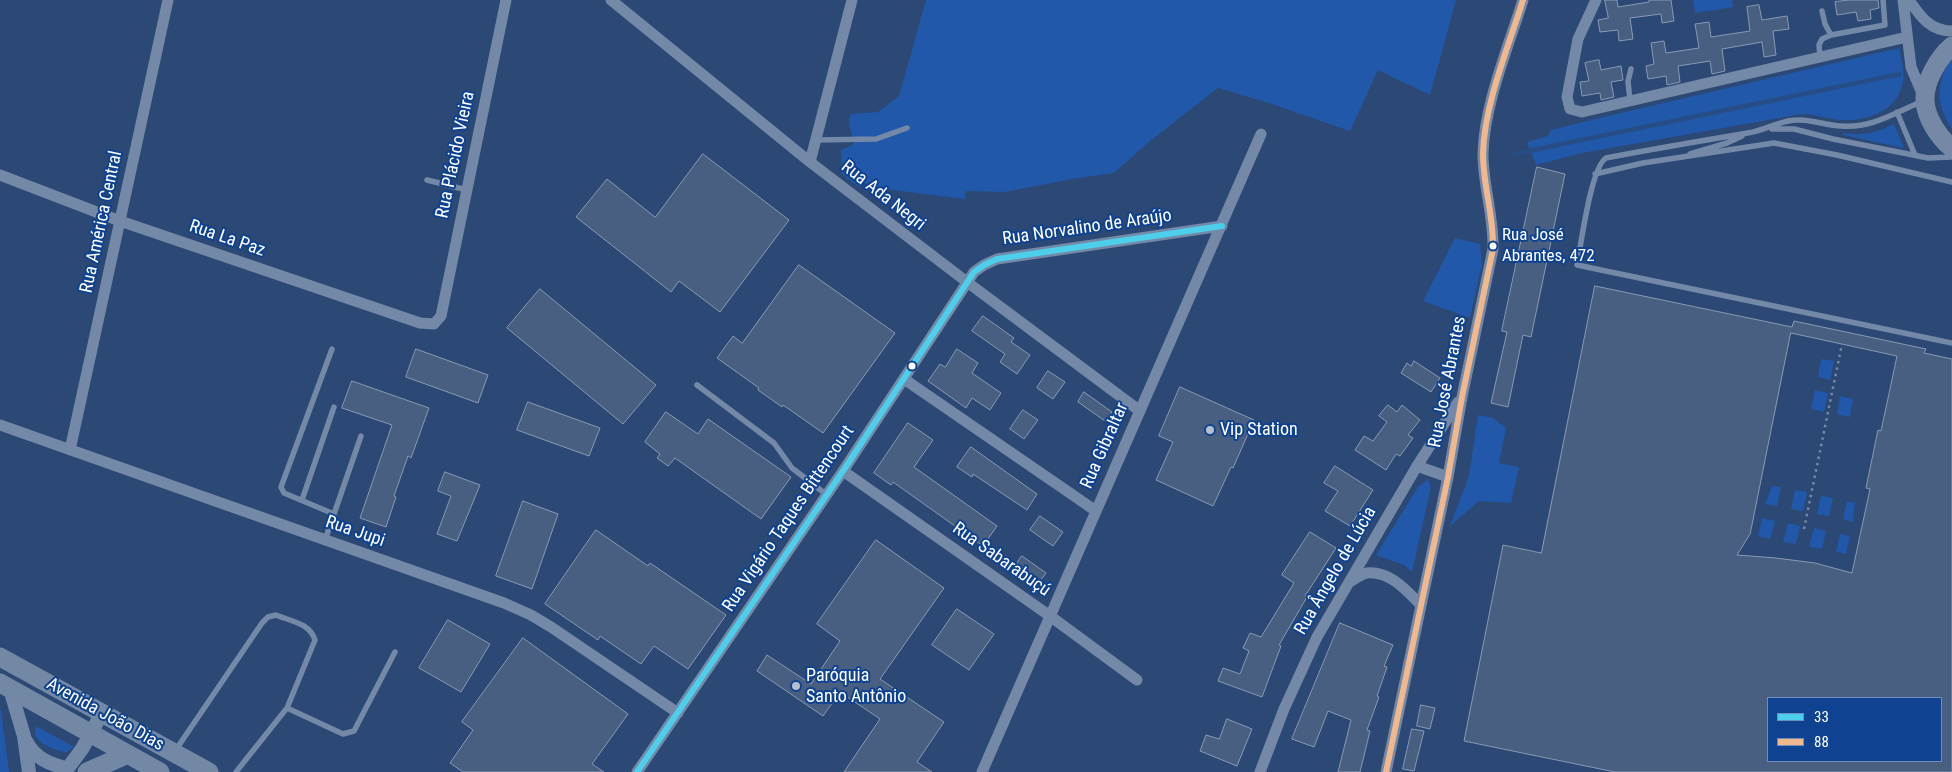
<!DOCTYPE html>
<html>
<head>
<meta charset="utf-8">
<style>
  body { margin:0 }
  #map { position:relative; width:1952px; height:772px; overflow:hidden; background:#2c4874; font-family:"Roboto Condensed",sans-serif }
  canvas { display:block }
  .legend { position:absolute; left:1767px; top:697px; width:175px; height:65px; box-sizing:border-box; background:#0f4291; border:1px solid #6f8ebd; margin:0; padding:6px 9px; list-style:none; font-size:15px; color:#fff }
  .legend li { display:flex; align-items:center; gap:10px; height:25px }
  .legend b { width:25px; border:1px solid #6f8ebd }
</style>
</head>
<body>
<div id="map">
<canvas width="1952" height="772"></canvas>
<ul class="legend">
<li><b style="height:6px;background:#4dcfeb"></b>33</li>
<li><b style="height:6px;background:#f1b78d"></b>88</li>
</ul>
</div>
<script>
const g = document.querySelector('canvas').getContext('2d');
g.lineJoin = 'round';
function paint(path, color) { g.fillStyle = color; g.fill(path, 'evenodd'); }
function stroke(path, color, width, dash) { g.strokeStyle = color; g.lineWidth = width; g.lineCap = dash ? 'butt' : 'round'; g.setLineDash(dash || []); g.stroke(path); }
function write(font, color, halo, rows, align = 'center') {
  g.font = font + ' "Roboto Condensed",sans-serif'; g.lineWidth = 4; g.setLineDash([]); g.textBaseline = 'middle'; g.strokeStyle = halo; g.fillStyle = color; for (const [text, x, y, turn = 0] of rows) {
    g.save(); g.translate(x, y); g.rotate((+turn || 0) * Math.PI / 180); g.textAlign = isNaN(turn) ? turn : align; if (halo) g.strokeText(text, 0, 0); g.fillText(text, 0, 0); g.restore();
  }
}
paint(new Path2D(`
  M926 0H1456L1430 95 1378 70 1350 131 1269 103 1218 88 1149 142 1114 173 1072 179 1005 192 966 191 965 199 869 187 863 182 860 188 842 174 841 150 854 144C853 132 846 125 851 114L878 112 899 96Z
  M1693 0H1732L1733 7 1695 13Z
  M1899 48C1901 58 1905 72 1903 82 1898 110 1869 121 1844 120 1830 120 1816 114 1802 114L1582 153 1536 165 1527 142 1548 136 1551 130 1591 120Z
  M1952 58V129C1936 106 1935 81 1952 58Z
  M1894 124 1904 148 1843 135V133C1863 136 1876 133 1894 124Z
  M1455 238 1480 244 1482 264 1470 318 1423 301Z
  M1821 359 1834 361 1830 380 1818 377Z
  M1815 390 1828 393 1824 412 1811 409Z
  M1840 396 1853 399 1850 417 1837 414Z
  M1478 415 1493 418 1506 428 1499 463 1519 467 1511 503 1479 501 1450 526 1469 476Z
  M1428 479 1431 487 1412 572 1404 565 1376 555 1418 487Z
  M1772 486 1781 487 1777 506 1765 504Z
  M1795 490 1807 492 1803 511 1791 509Z
  M1821 496 1833 498 1829 516 1817 514Z
  M1847 501 1855 503 1853 522 1843 519Z
  M1762 518 1775 521 1770 539 1758 536Z
  M1788 523 1800 526 1796 544 1783 542Z
  M1814 528 1826 531 1822 549 1809 547Z
  M1840 534 1850 536 1846 554 1836 552Z
  M0 710H1L9 772H0Z
  M36 726 74 747 67 752C59 752 38 744 35 735 34 732 36 729 36 726Z`), '#2258a9');
stroke(new Path2D(`
  M1514 154 1900 74`), '#274d87', 4.5);
const building = new Path2D(`
  M1605 0H1617L1618 7 1649 2V0H1671L1674 21 1662 23 1661 14 1630 18 1633 39 1619 41 1618 30 1600 32 1598 20 1608 18Z
  M1849 0H1878L1879 8 1870 10 1871 19 1858 21 1856 12 1837 15 1835 2Z
  M1759 5 1762 20 1787 16 1789 29 1773 31 1776 55 1764 57 1762 42 1722 49 1725 71 1712 74 1710 61 1678 66 1680 82 1667 85 1666 76 1648 79 1646 66 1654 64 1651 43 1664 41 1666 53 1699 48 1695 24 1709 22 1711 37 1750 31 1747 7Z
  M1599 60 1601 70 1621 66 1623 80 1611 82 1614 97 1601 100 1600 93 1582 96 1580 82 1589 81 1585 63Z
  M703 154 789 220 720 312 679 281 671 292 576 217 607 179 655 217Z
  M1537 167 1565 174 1531 337 1523 335 1508 407 1491 403 1507 332 1502 331Z
  M799 265 895 333 823 433 783 405 782 407 758 390 759 388 717 358 733 336 742 343Z
  M1595 286 1792 327 1794 321 1926 349 1924 353 1952 359V772H1615L1464 741 1503 545 1541 553ZM1791 333 1897 356 1881 431 1878 430 1866 488 1870 489 1852 573 1815 563 1776 558 1737 555 1750 534ZM1768 698H1941V761H1768Z
  M540 289 656 385 623 424 507 328Z
  M983 316 1014 338 1011 342 1030 355 1017 374 1000 362 1005 354 972 331Z
  M416 349 488 375 478 403 406 377Z
  M957 349 978 363 972 373 1001 393 990 410 972 398 966 408 928 381 940 364 945 367Z
  M1414 361 1440 378 1431 392 1401 373 1407 363 1411 366Z
  M1048 371 1065 382 1053 399 1037 388Z
  M352 381 429 408 411 458 408 456 394 496 396 497 386 527 360 518 392 425 342 408Z
  M1180 387 1254 420 1233 468 1231 467 1213 506 1156 480 1173 442 1159 436Z
  M1084 392 1112 412 1105 421 1078 402Z
  M528 402 600 428 589 456 517 430Z
  M1388 405 1397 412 1402 405 1420 420 1408 435 1413 438 1400 456 1396 454 1386 470 1355 450 1364 436 1373 441 1387 422 1379 416Z
  M1023 410 1038 420 1024 439 1010 429Z
  M666 412 698 434 708 419 791 477 761 519 675 458 668 466 657 458 660 454 645 442Z
  M908 423 933 440 914 467 997 526 983 546 893 482 891 485 874 473Z
  M971 447 1037 494 1027 510 973 474 972 477 957 467Z
  M1335 466 1373 490 1350 526 1325 511 1338 491 1324 483Z
  M445 472 480 485 457 541 437 534 451 496 438 491Z
  M523 501 558 514 532 589 496 576Z
  M1040 516 1063 532 1053 546 1030 530Z
  M596 530 648 566 650 563 726 615 688 669 654 646 641 664 600 636 598 640 545 604Z
  M1310 532 1336 548 1305 596 1307 597 1279 645 1281 646 1262 697 1218 681 1223 668 1240 674 1249 651 1243 648 1250 633 1261 637 1294 583 1282 575Z
  M876 540 944 588 880 679 944 722 917 762 932 772H844L880 719 840 692 823 716 757 671 767 655 811 684 840 641 817 624Z
  M1022 556 1046 573 1034 589 1011 572Z
  M957 609 994 634 969 670 932 645Z
  M448 620 490 644 461 692 419 668Z
  M1340 623 1393 645 1384 666 1387 667 1377 696 1379 697 1367 730 1370 731 1360 772H1338L1351 720 1328 711 1314 747 1292 739Z
  M523 638 628 714 592 764 604 772H463L450 763 473 730 462 722Z
  M1421 705 1435 708 1430 729 1417 726Z
  M1227 719 1252 729 1237 766 1200 751 1206 735 1219 739Z
  M1412 729 1424 731 1414 771 1403 769Z`);
paint(building, '#485f82');
stroke(building, '#889ab5', 1);
stroke(new Path2D(`
  M1804 529 1842 344`), '#7489a7', 2.5, [2.5, 4]);
stroke(new Path2D(`
  M1822 11 1825 24 1831 35
  M1820 57 1819 45 1822 39 1831 35 1885 25 1883 0
  M1630 101 1628 81 1631 69
  M1923 101C1896 112 1871 129 1841 126 1823 125 1805 117 1788 121 1774 124 1762 131 1748 133 1701 141 1653 149 1606 158 1591 167 1581 245 1577 265L1952 343
  M1897 112 1915 155
  M1772 129H1794L1833 139 1928 158 1952 157
  M816 140 876 139 907 128
  M1690 154 1727 143 1742 136
  M1595 174 1643 163 1774 143 1837 155 1952 182
  M427 180 467 190
  M332 349 281 487 284 493 334 514
  M697 385 774 443 792 468 827 495
  M302 500 334 407
  M325 540 361 436
  M175 751 262 623 268 617 276 615C290 621 310 623 315 640L287 708
  M236 772 287 708 343 734 354 731 395 652`), '#7489a7', 5.5);
stroke(new Path2D(`
  M611 0 810 162 967 282 1140 411
  M1596 0 1578 39 1567 97 1570 109 1582 112 1907 37
  M1903 0 1911 67 1924 98
  M1909 0C1920 16 1930 31 1952 31
  M810 162 852 0
  M0 175 120 221 420 323 434 324 441 316 506 0
  M904 379 1096 511
  M0 425 504 603 531 615 551 627 678 713
  M70 450 168 0
  M1417 466 1448 477
  M843 471 1050 616 1137 680
  M1350 582C1355 579 1361 574 1367 573 1390 571 1406 590 1420 604
  M637 772 843 471 974 272 984 265 997 259 1222 226
  M982 772 1261 134
  M1260 772 1284 709 1317 637 1417 466 1458 402
  M1386 772 1448 477 1462 397 1493 249C1494 216 1483 186 1483 154 1484 105 1508 48 1523 0`), '#7489a7', 11);
stroke(new Path2D(`
  M10 689 24 736 29 772
  M26 741C35 759 50 764 68 769
  M65 772 82 749 102 713`), '#7489a7', 14);
stroke(new Path2D(`
  M0 657 209 772
  M0 683 160 772
  M87 772 128 754`), '#7388a5', 19);
stroke(new Path2D(`
  M1952 46C1938 58 1924 82 1925 101 1926 118 1939 138 1952 148`), '#7588a6', 19);
stroke(new Path2D(`
  M637 772 843 471 974 272 984 265 997 259 1222 226`), '#4dcfeb', 6);
stroke(new Path2D(`
  M1386 772 1448 477 1462 397 1493 249C1494 216 1483 186 1483 154 1484 105 1508 48 1523 0`), '#f1b78d', 6);
for (const [x, y, r, color] of [
  [1493,246,4.5,"#fff"],
  [912,366,4.5,"#fff"],
  [1210,430,5,"#b5bfce"],
  [796,686,5,"#b5bfce"]
]) { const dot = new Path2D(); dot.arc(x, y, r, 0, 2 * Math.PI); g.fillStyle = color; g.fill(dot); stroke(dot, '#0f4291', 2); }
write('17px', '#fff', '#0f4291', [
  ["Rua José",1502,236],
  ["Abrantes, 472",1502,257]
], 'left');
write('18px', '#fff', '#0f4291', [
  ["Rua Plácido Vieira",456,155,-78],
  ["Rua Ada Negri",883,196,38],
  ["Rua América Central",102,222,-78],
  ["Rua Norvalino de Araújo",1087,228,-8],
  ["Rua La Paz",227,239,19],
  ["Rua José Abrantes",1448,382,-79],
  ["Rua Gibraltar",1105,446,-66],
  ["Rua Vigário Taques Bittencourt",789,519,-56],
  ["Rua Jupi",355,532,19],
  ["Rua Sabarabuçú",1001,560,35],
  ["Rua Ângelo de Lúcia",1336,571,-60],
  ["Avenida João Dias",105,715,29]
]);
write('18px', '#fff', '#0f4291', [
  ["Vip Station",1220,430],
  ["Paróquia",806,676],
  ["Santo Antônio",806,697]
], 'left');
</script>
</body>
</html>
